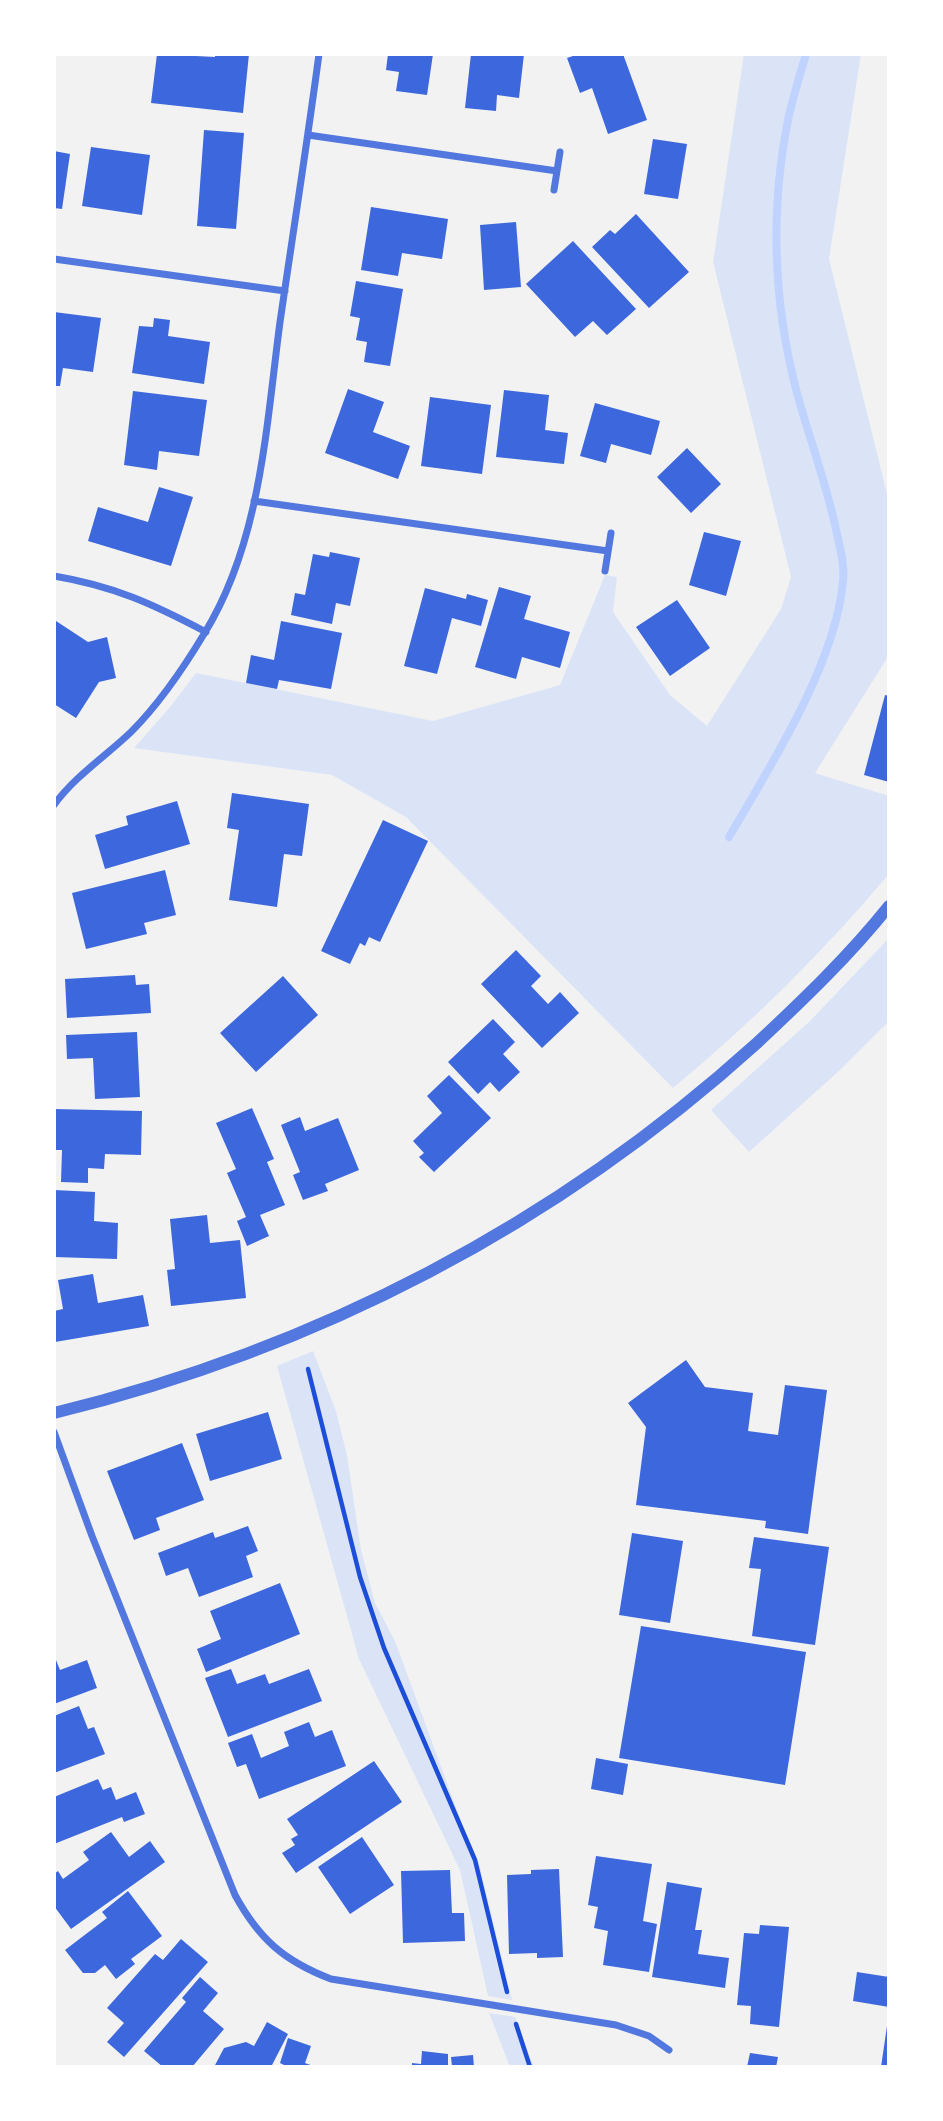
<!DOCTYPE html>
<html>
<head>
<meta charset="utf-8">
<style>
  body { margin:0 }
  #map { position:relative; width:943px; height:2121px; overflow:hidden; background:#f2f2f2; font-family:Roboto,sans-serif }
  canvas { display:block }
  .frame { position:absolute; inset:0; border:56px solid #fff; pointer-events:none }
</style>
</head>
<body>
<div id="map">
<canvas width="943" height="2121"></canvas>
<div class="frame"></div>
</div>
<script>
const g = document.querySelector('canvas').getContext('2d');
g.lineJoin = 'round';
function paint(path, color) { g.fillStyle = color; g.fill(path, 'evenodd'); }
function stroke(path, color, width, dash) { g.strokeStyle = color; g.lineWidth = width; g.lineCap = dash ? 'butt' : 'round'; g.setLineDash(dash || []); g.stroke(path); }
paint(new Path2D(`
  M744 54H861L829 259 889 502V648L886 660 815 773 889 796V874C823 952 752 1023 673 1088L406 817 332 775 134 748 170 707 196 673 433 721 560 685 605 575 617 577 613 612 670 695 707 726 781 609 791 577 713 262Z
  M889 938V1021L840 1070 749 1152 711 1110 810 1021Z
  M313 1351 336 1411 347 1455 361 1550 375 1603 395 1641 461 1821 479 1863 512 2000 488 1996 460 1870 359 1659 277 1366Z
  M489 2013 515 2017 534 2067H510Z`), '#dbe4f7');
stroke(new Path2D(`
  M729 837C771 765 835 665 843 582 845 563 839 544 835 525 825 480 809 437 797 393 773 302 770 207 789 115 794 95 800 74 806 54`), '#bfd3fe', 8);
paint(new Path2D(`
  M157 54 215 57V54H249L243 113 151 103Z
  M388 54H433L427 95 396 91 399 72 386 70Z
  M471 54H524L519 98 497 95 496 111 465 108Z
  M579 54H623L647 120 608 134 592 88 580 93 567 58Z
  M204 130 244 133 236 229 197 226Z
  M653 139 687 144 678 199 644 194Z
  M91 147 150 155 142 215 82 206Z
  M54 151 70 154 62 209 54 208Z
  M371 207 448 219 442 259 402 253 398 276 361 270Z
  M636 214 689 272 649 308 592 247 610 230 615 234Z
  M516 222 521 287 484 290 480 225Z
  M573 241 636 309 607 335 593 321 575 337 526 284Z
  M356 281 403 289 390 366 364 362 367 342 356 340 360 318 350 316Z
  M54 312 101 318 93 372 63 368 60 386H54Z
  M154 318 170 320 168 336 210 342 204 384 132 373 139 326 153 327Z
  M348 389 384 402 373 432 410 446 398 479 325 453Z
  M504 390 549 395 545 430 568 433 564 464 496 457Z
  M133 391 207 400 199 456 159 451 157 470 124 465Z
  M430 397 491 405 482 474 421 466Z
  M595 403 660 421 651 455 611 444 606 463 580 456Z
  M687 448 721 484 691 513 657 477Z
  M159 487 193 497 171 566 88 541 98 507 148 522Z
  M704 532 741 541 726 596 689 585Z
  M330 552 360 558 350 606 336 603 332 624 291 615 295 593 305 595 313 554 329 557Z
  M499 587 531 596 524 619 570 632 560 668 522 657 516 679 475 667Z
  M425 588 466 599 467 594 488 600 481 626 452 618 437 674 404 666Z
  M677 600 710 648 670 676 636 627Z
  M56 621 88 642 107 637 116 678 99 682 76 718 54 704Z
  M281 621 342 633 331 689 279 680 277 689 246 683 251 655 274 660Z
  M885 695 889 696V782L864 775Z
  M232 793 309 804 302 856 284 854 277 907 229 900 239 830 227 828Z
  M177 801 190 844 105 869 95 835 128 825 126 816Z
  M383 820 428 841 380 942 369 937 365 946 360 943 350 964 321 951Z
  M165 870 176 915 144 923 147 934 86 949 72 893Z
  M516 950 541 976 531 986 548 1004 560 992 579 1013 542 1048 481 984Z
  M135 975 136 985 149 984 151 1013 67 1018 65 979Z
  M283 976 318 1015 256 1072 220 1033Z
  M493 1019 515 1042 503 1054 520 1072 499 1092 490 1082 478 1094 448 1062Z
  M137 1032 140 1097 95 1099 93 1058 67 1059 66 1035Z
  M449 1075 491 1118 434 1172 419 1157 424 1153 413 1141 442 1113 427 1096Z
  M252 1108 274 1159 267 1162 285 1205 260 1215 269 1236 247 1246 237 1221 246 1217 227 1173 236 1169 216 1123Z
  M54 1109 142 1111 141 1155 105 1154 104 1169 88 1168V1183L61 1182 62 1150H54Z
  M300 1117 305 1131 338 1118 359 1170 325 1184 328 1191 303 1200 293 1175 300 1172 281 1125Z
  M54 1190 95 1192 94 1221 118 1223 117 1259 54 1257Z
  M207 1215 210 1243 240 1240 246 1298 171 1306 167 1270 175 1269 170 1219Z
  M93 1274 98 1303 143 1295 149 1326 55 1342 54 1311 63 1309 58 1280Z
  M686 1360 705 1387 753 1393 748 1431 778 1435 785 1385 827 1390 808 1534 765 1528 766 1521 636 1505 646 1427 628 1403Z
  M268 1412 282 1459 210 1481 196 1434Z
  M182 1443 204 1500 156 1518 160 1530 134 1540 107 1471Z
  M248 1526 258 1551 246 1556 253 1577 199 1597 188 1568 166 1576 158 1553 213 1532 215 1538Z
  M632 1533 683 1541 670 1623 619 1615Z
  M754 1537 829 1547 815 1645 752 1636 761 1569 749 1568Z
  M280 1583 300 1634 206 1672 197 1649 221 1639 210 1611Z
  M641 1626 806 1652 785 1785 619 1758Z
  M54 1655 60 1670 87 1660 97 1688 54 1704Z
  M231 1669 237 1684 265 1674 269 1684 309 1669 322 1701 228 1737 205 1678Z
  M79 1706 88 1729 94 1727 105 1754 54 1773V1716Z
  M309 1722 315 1737 332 1730 346 1766 259 1799 246 1764 237 1767 228 1743 252 1734 261 1758 289 1746 284 1732Z
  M596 1758 628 1764 623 1795 591 1789Z
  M374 1761 402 1802 296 1873 282 1853 295 1845 291 1839 298 1835 287 1819Z
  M98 1779 103 1790 111 1787 116 1800 136 1792 145 1814 124 1822 122 1817 54 1844V1797Z
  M111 1832 129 1857 150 1841 165 1862 71 1929 54 1906V1874L58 1871 63 1879 89 1860 83 1852Z
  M362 1837 394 1885 350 1914 318 1867Z
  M596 1856 652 1864 643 1921 657 1924 649 1972 603 1965 608 1931 594 1928 598 1907 588 1905Z
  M559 1869 563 1957 537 1958V1953L509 1954 507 1875 531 1874V1870Z
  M450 1870 452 1913H464L465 1941 403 1943 401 1871Z
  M667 1882 702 1888 695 1930H702L698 1954 729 1958 725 1988 652 1977Z
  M128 1891 162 1936 131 1959 135 1964 116 1979 105 1965 95 1973H83L65 1950 107 1918 102 1912Z
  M760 1925 789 1927 779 2027 750 2024 751 2006 737 2005 744 1933 759 1934Z
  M181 1939 208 1962 124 2057 107 2042 124 2023 107 2008 155 1954 163 1960Z
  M857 1972 889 1977V2007L853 2001Z
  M200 1977 218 1993 203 2011 224 2029 192 2067H163L144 2051 186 2002 182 1998Z
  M267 2022 288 2034 271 2067H214L224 2048 246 2042 254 2046Z
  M887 2026 889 2067H881Z
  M288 2038 311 2046 305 2063 316 2067H288L280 2063Z
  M422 2051 448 2054V2067H412V2063L421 2064Z
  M750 2053 778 2057 776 2067H747Z
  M473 2055 474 2067H452L451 2057Z`), '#3d67dc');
stroke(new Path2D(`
  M308 1369 360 1577 384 1648 475 1860 507 1992
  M516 2024 530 2067`), '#1d4ed8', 4.5);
stroke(new Path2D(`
  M308 135 557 171
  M554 190 560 152
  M54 259 285 291
  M254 501 608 551
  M605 571 611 533
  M54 576C114 586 153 604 206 632
  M54 805C75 776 106 756 131 732 160 703 183 669 204 634 261 542 266 427 280 322 293 233 307 144 319 54
  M54 1432 92 1536 235 1895C259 1939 284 1961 331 1979L616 2025 649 2036 669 2050`), '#5277de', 7);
stroke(new Path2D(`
  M54 1413C317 1349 556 1225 757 1043 803 1000 849 956 889 906`), '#5277de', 12);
</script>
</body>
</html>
